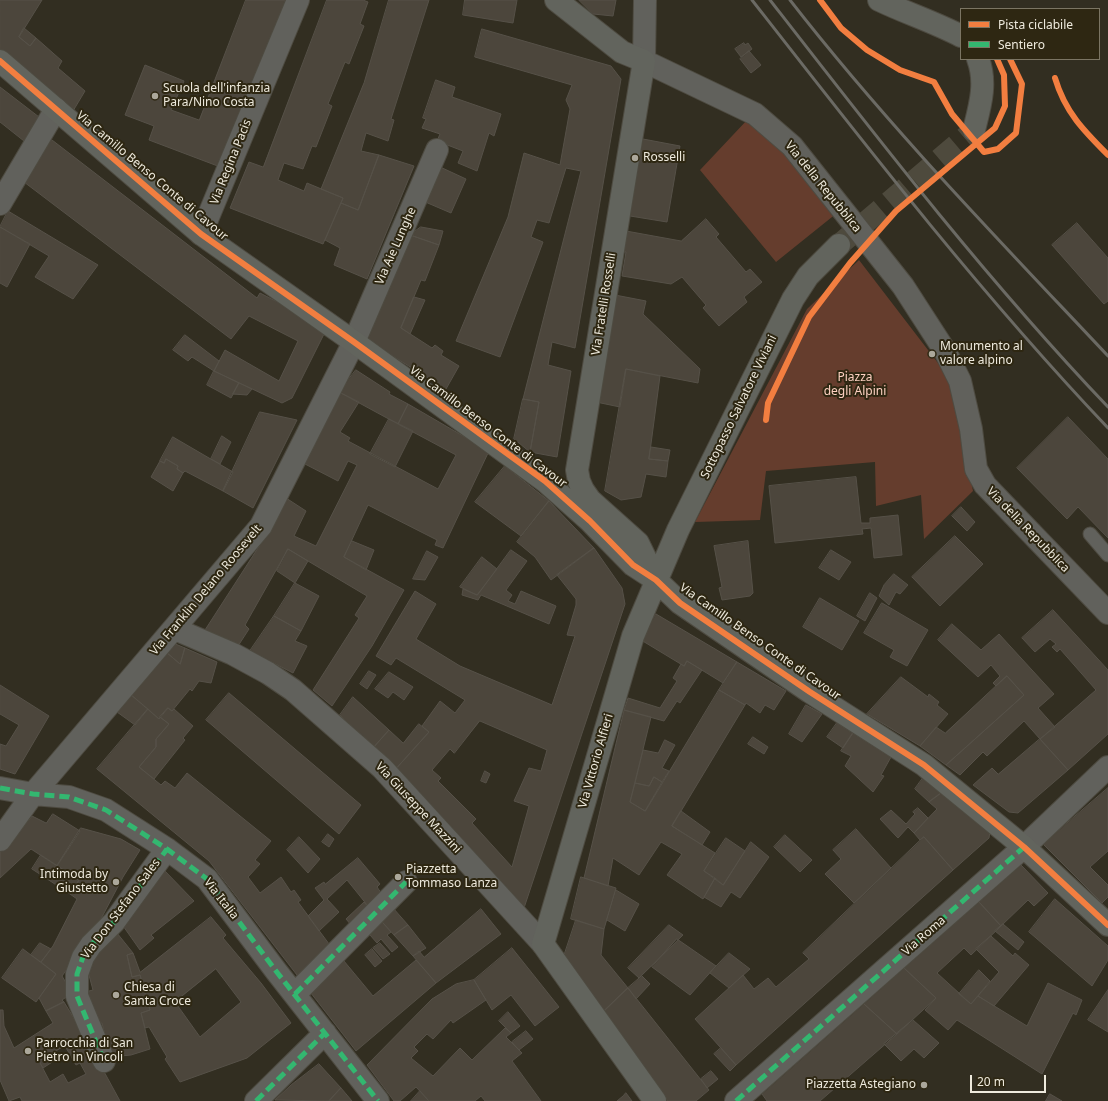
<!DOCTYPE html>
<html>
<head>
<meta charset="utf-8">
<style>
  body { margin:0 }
  #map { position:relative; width:1108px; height:1101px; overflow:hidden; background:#322e21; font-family:"Noto Sans",sans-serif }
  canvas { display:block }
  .legend { position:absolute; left:960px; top:8px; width:140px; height:52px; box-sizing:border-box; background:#2e2712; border:1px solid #7b7563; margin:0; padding:5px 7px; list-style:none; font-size:12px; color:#eeeadd }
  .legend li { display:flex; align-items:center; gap:8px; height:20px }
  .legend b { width:20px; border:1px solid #7b7563 }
  .scale { position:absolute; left:970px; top:1075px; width:76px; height:18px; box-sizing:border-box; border:2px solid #eeeadd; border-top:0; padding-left:5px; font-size:12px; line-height:14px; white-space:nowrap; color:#eeeadd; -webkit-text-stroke:3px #2e2712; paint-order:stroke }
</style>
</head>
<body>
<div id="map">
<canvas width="1108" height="1101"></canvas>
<ul class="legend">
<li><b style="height:5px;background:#f27e40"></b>Pista ciclabile</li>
<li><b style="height:5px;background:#33b770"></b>Sentiero</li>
</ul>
<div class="scale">20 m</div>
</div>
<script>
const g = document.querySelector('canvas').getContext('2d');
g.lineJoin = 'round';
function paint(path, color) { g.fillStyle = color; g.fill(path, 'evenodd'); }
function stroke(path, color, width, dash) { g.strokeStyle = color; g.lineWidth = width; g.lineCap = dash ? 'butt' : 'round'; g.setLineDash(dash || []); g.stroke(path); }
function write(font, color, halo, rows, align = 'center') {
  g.font = font + ' "Noto Sans",sans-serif'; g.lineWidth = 4; g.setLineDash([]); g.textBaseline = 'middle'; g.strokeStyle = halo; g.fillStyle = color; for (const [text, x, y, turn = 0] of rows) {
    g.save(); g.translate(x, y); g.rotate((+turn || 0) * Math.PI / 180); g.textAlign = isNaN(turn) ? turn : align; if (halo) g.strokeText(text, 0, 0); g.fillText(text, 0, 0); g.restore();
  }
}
paint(new Path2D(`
  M748 119 796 164 837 213 776 262 700 170Z
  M859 260 951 380 973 491 924 539 921 495 876 506 875 462 766 471 760 520 695 522 807 309Z`), '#653d2d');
const building = new Path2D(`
  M0 0H42L19 37 30 46 36 38 62 61 58 68 85 91 70 116 0 56Z
  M246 0H292L223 168 149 140 154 126 125 115 145 65 184 81 171 110 199 120Z
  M327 0H363L368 2 360 24 364 26 349 64 345 62 328 104 332 106 316 147 312 146 303 169 284 163 278 180 304 191 307 183 343 198 323 244 230 208 249 162 263 167Z
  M389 0H429L391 119 394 120 388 141 366 133 361 151 379 155 358 210 341 203 343 198 321 189 364 83Z
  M465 0H517L513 23 463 15Z
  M579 0H616L613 16 593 14Z
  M24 28 36 38 30 46 19 37Z
  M482 29 611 66 621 79 575 348 552 342 548 365 571 371 557 457 530 452 539 402 523 399 581 171 566 168 549 223 537 220 531 237 543 242 500 357 456 341 508 217 524 153 560 165 570 109 566 100 572 85 475 57Z
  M744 43 745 45 748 43 752 49 741 57 735 49Z
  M749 51 761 65 751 73 740 59Z
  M436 80 455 87 452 97 501 114 494 136 489 133 477 171 458 163 463 151 437 141 440 134 422 128 426 119 423 118Z
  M0 87 39 117 24 141 0 122Z
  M643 139 680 146 667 222 630 216Z
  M52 140 257 298 260 293 297 312 325 332 292 398 282 403 214 371 225 350 279 381 298 341 249 316 231 339 24 182 46 141Z
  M379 155 414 166 367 279 334 265 340 248 325 240 341 203 358 210Z
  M438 166 466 179 451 213 423 201Z
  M8 211 98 265 73 299 35 277 49 256 0 227Z
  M706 219 719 234 716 237 746 272 750 269 762 282 744 297 747 302 719 326 703 308 706 305 682 277 671 284 622 276 626 252H622L626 231 681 241Z
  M1077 223 1108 258V301L1104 304 1052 245Z
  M0 227 30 244 7 287 0 283Z
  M421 227 443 231 439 245 410 235Z
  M410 235 439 245 425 281 421 280 401 328 432 348 435 345 443 351 441 355 459 366 446 389 365 339Z
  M615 295 646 301 643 314 700 369 698 383 626 369 620 407 596 402Z
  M414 297 425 300 410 334 401 328Z
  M185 335 219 361 214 371 192 357 188 361 173 350Z
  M626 369 660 376 649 459 668 461 666 477 646 474 641 497 621 500 605 491Z
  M356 370 390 392 389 394 408 404 398 424 339 392Z
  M214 371 239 383 231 398 207 385Z
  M239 383 252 389 247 395 233 394Z
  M339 392 359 402 340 432 350 438 348 441 438 489 456 455 398 424 408 404 489 451 443 548 435 545 437 540 368 505 344 557 404 590 372 646 332 706 313 690 359 618 355 615 367 596 308 561 288 549 245 625 249 629 238 646 205 630 265 537 286 498 306 511 294 536 316 546 357 465 348 461 338 481 303 463Z
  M523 399 539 402 530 452 514 439Z
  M260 412 297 420 253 508 223 491Z
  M1068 417 1108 459V538L1078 507 1067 519 1017 468Z
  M389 419 413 431 395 467 370 454Z
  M222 436 231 442 220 464 211 459Z
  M173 437 233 472 223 491 185 471 183 473 177 469 178 466 166 459 164 463 160 461Z
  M651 447 670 450 668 461 649 459Z
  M166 459 178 466 177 469 183 473 173 491 151 477 160 461 164 463Z
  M505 466 549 501 521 536 475 502Z
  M856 477 861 523H870V518L898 515 902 555 874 558 871 528 862 529 863 534 775 543 769 486Z
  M549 501 594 548 551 580 535 557 517 542Z
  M961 507 975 522 967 531 952 516Z
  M955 536 983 564 940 606 912 577Z
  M352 541 374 550 366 570 344 557Z
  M748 541 753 593 750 596 722 600 719 588 722 587 714 546Z
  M594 548 622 588 625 604 523 911 393 772 429 732 422 726 440 701 455 713 465 700 396 658 391 665 376 656 415 591 436 604 416 639 460 666 552 705 575 636 567 635 576 605V599L557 575ZM480 721 547 750 541 771 529 768 514 801 529 806 512 867 472 823 476 819 438 781 441 778 432 770 450 749 454 753Z
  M288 549 308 561 295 583 277 571Z
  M511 550 527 561 506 590 512 595 508 601 515 604 521 591 556 606 549 624 481 595 478 600 462 595 463 589 477 595Z
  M831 550 851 562 839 580 819 568Z
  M427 551 438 557 425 580 413 579Z
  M482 557 497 569 477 595 460 587Z
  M894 574 908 585 900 594 896 592 889 605 879 596 884 585Z
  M295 583 319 596 301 631 274 616Z
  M870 593 877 598 865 621 857 616Z
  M820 598 859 621 842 650 803 627Z
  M882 603 928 630 907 666 890 657 894 650 864 633Z
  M1053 610 1108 670V734L1068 770 1040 739 1096 690 1060 649 1057 652 1052 647 1056 644 1050 639 1035 652 1022 638Z
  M656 614 737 662 723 683 687 661 684 666 641 640Z
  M274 616 301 631 295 641 307 646 293 673 250 651Z
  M952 624 981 650 999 634 1054 694 1038 708 1055 727 1040 739 1024 721 987 756 983 752 960 775 946 765 1024 695 1007 676 996 686 993 683 1000 676 991 665 978 677 938 640Z
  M173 643 185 648 180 664 166 652Z
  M185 648 217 662 211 683 199 681 192 691 190 689 172 711 168 708 159 719 130 694 166 652 180 664Z
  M687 661 702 670 680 703 677 701 664 721 624 710 628 698 660 708 677 681 673 678 681 664 684 666Z
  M737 662 786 691 774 710 765 705 760 713 746 703 745 705 719 690Z
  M369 671 376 675 367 689 360 684Z
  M389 672 413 687 404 700 393 692 388 698 375 689Z
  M1007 676 1024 695 946 765 920 746 936 727 945 733Z
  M901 677 928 697 929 694 939 702 937 705 948 714 920 746 867 714Z
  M0 685 49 716 15 774 0 769V744L6 746 19 725 0 714Z
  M719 690 745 705 672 826 715 853 704 871 715 878 703 899 667 875 682 854 661 842 639 875 613 858 608 886 584 878 624 710 651 717 630 802 645 811Z
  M229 693 361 805 339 834 206 720Z
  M130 694 148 709 135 725 117 712Z
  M353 697 389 730 372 749 340 715Z
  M806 705 822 714 802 742 789 734Z
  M168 708 172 711 174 709 193 726 183 738 185 740 154 779 139 767 156 747V739L169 724 160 717Z
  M148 709 159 719 160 717 169 724 156 739V747L139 767 161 785 165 781 175 788 187 773 271 841 255 860 260 864 248 877 260 893 281 877 291 892 294 890 301 900 298 902 332 948 307 988 209 861 97 769Z
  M837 723 853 733 843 748 827 737Z
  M419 724 429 732 393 772 372 749 389 730 403 743Z
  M853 733 891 757 881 775 884 776 873 792 845 766 851 756 841 751Z
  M753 737 768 747 764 754 748 744Z
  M1040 739 1068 770 1018 813 1009 812 973 785 992 768 998 774Z
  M665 740 675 745 662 768 669 771 662 782 654 777 649 786 635 783 643 750 658 753Z
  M485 771 490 774 486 783 481 781Z
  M654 777 662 782 645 811 630 802 635 783 649 786Z
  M923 778 944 791 929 802 915 789Z
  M1108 788V851L1090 867 1108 885V897L1102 903 1043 844Z
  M944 791 990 831 989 838 953 870 924 837 920 840 914 833 937 809 929 802Z
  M918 808 928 818 914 833 908 827 898 838 880 819 891 810 906 824 915 814 913 812Z
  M681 811 710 832 702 845 672 826Z
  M53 814 80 831 57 866 31 849 0 878V845L20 815 29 820 32 816 46 823Z
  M81 828 121 839 140 850 123 877 93 934 62 976 72 993 62 1000 64 1002 46 1011 39 998 56 974 41 962 53 946 77 899 70 894 79 880 57 866Z
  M856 829 891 868 854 903 825 874 841 859 833 850Z
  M328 834 334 839 329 847 322 842Z
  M785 835 812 860 800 872 774 847Z
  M299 837 320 859 308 873 287 850Z
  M924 837 953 870 736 1065 695 1019 743 975 754 989 768 978 776 987 809 959 803 953Z
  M726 838 745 851 723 885 704 871Z
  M751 842 769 857 740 898 731 892 721 907 704 897 715 878 723 885Z
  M41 855 79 880 70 894 32 869Z
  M358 858 380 884 377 887 386 900 372 911 347 880 327 899 339 912 319 931 308 916 324 900 315 888 324 882 325 884Z
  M1021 865 1048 893 1034 906 1028 900 1001 926 979 902Z
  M163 869 194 901 151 935 154 938 140 950 121 923Z
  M581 877 616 888 604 929 571 919Z
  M616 890 639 904 625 931 607 920Z
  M1055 899 1108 946V960L1092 986 1029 932Z
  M386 900 408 925 394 935 375 914 357 932 346 919 364 902 372 911Z
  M979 902 1001 926 971 955 964 948 937 973 971 1004 978 996 1027 1026 1048 983 1082 1000 1076 1015 1073 1013 1042 1074 957 1020 948 1030 925 1010 936 998 904 968Z
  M481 909 501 934 436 983 413 956 419 951 424 957Z
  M375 914 391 932 387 935 398 947 392 952 381 939 377 943 363 927Z
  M211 917 226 935 223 938 261 983 291 1023 247 1058 180 1082 165 1059 167 1057 149 1027 145 1028 141 1013 150 1010 147 1001 140 975 132 977 127 955 133 953 140 972ZM216 969 241 1002 200 1037 175 1002Z
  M576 920 604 929 601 955 628 988 600 1015 562 962Z
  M1003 924 1024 942 1018 950 995 931Z
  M408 925 426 948 413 956 394 935Z
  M669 925 683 935 639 978 628 968Z
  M113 928 133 953 127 955 132 977 140 975 150 1010 141 1013 150 1049 131 1055 110 1057 102 1023 94 1025 85 992 93 990 86 964Z
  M991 936 1013 956 1015 953 1029 965 994 1006 978 996 999 972 976 949Z
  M677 939 716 966 690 995 652 967Z
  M40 943 51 949 41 962 31 955Z
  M380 943 390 954 383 959 373 948Z
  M512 948 559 1007 535 1026 511 995 492 1010 474 980Z
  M23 949 56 974 36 1002 2 978Z
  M372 949 382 961 375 967 365 955Z
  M729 953 750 969 729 988 710 973Z
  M339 955 373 996 416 960 436 983 356 1051 307 988Z
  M904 968 936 998 897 1034 864 1004Z
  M979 970 990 981 971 1004 959 994Z
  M642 976 650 984 636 999 628 988Z
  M474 980 486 1000 453 1023 451 1020 433 1039 427 1034 414 1047 418 1051 411 1058 433 1076 460 1048 472 1060 505 1028 511 1033 506 1037 522 1053 512 1061 541 1101H485L481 1096 475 1101H429L416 1087 400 1101H394L367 1065 432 999 456 984Z
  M628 988 709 1090 696 1101H668L600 1015Z
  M1108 990V1032L1088 1020Z
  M64 1002 83 1033 120 1101H22L20 1097 9 1101 0 1080V1010H3L4 1026 14 1048 53 1023 46 1011ZM65 1046 76 1065 80 1063 86 1074 68 1083 63 1074 50 1082 39 1061Z
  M864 1004 897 1034 820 1101H767L762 1094Z
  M508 1012 520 1026 511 1033 499 1021Z
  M913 1020 939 1043 924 1058 914 1049 901 1061 884 1044Z
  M526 1031 533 1039 519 1050 512 1042Z
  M721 1048 736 1065 730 1071 714 1054Z
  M56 1051 60 1057 43 1068 39 1061Z
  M319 1064 341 1088 329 1101 275 1100 291 1085Z
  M711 1071 718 1079 707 1088 701 1079Z
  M341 1088 352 1101H329Z
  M420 1091 429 1101H411Z
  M626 1093 632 1101H617L623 1096Z
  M1050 1094 1062 1101H1046Z`);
paint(building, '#4c463c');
stroke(building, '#565148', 1);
stroke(new Path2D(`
  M839 245 974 130`), '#4e4a3d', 22, [22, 11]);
const lane = new Path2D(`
  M1090 534 1108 555`);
const street = new Path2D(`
  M645 0 644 61 755 114 792 146 903 286 945 351 960 381 971 429 976 469 985 485 1108 613
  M0 204 56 109
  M201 234 298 0
  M175 629 233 654 268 673 293 690 382 768 543 944
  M0 788 33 794 69 797 106 810 167 849 207 879 276 971 378 1101
  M0 840 33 794 261 526 354 342 437 150
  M295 994 406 882
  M104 1061 77 996V974L83 957 91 945 114 922 167 849
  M256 1101 325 1033
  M736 1101 1024 847 1108 767`);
const secondary = new Path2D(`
  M556 0 622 52 644 61 577 470 579 481 583 490 590 500 638 543 656 580
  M879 0C906 13 934 22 961 36
  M0 61 201 234 354 342 545 481 590 521 633 565 656 580 680 603 810 692 924 765 1024 847 1108 925
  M974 130C980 106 987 83 978 59
  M655 1101 543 944 633 636 678 530 793 299 808 276 839 245`);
stroke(lane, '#4e4b41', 15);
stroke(street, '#4e4b41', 24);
stroke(secondary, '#4e4b41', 24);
stroke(lane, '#61615c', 13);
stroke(street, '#61615c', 22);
stroke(secondary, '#62645d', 22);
stroke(new Path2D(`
  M752 0C866 146 980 293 1108 428
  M770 0C878 139 986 279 1108 407
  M790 0C888 126 999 240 1108 356`), '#6b6a64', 3);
stroke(new Path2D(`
  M0 788 33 794 69 797 106 810 167 849 207 879 276 971 378 1101
  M295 994 406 882
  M104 1061 77 996V974L83 957 91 945 114 922 167 849
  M256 1101 325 1033
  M736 1101 1024 847`), '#33b770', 5, [10, 5]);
stroke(new Path2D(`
  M820 0 841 28 867 50 900 70 934 82 952 114 984 152 998 149 1016 133 1022 84 1010 59
  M0 61 201 234 354 342 545 481 590 521 633 565 656 580 680 603 810 692 924 765 1024 847 1108 925
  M1055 78C1065 112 1084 131 1108 155
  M766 420 768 403 809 317 850 263 896 211 995 128 1005 106 1004 75 997 59`), '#f27e40', 6);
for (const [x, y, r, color] of [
  [155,96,4,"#aca89b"],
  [635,158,4,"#aca89b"],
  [932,354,4,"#aca89b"],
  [398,877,4,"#aca89b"],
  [116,882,4,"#aca89b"],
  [116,995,4,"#aca89b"],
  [28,1051,4,"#aca89b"],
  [924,1085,4,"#aca89b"]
]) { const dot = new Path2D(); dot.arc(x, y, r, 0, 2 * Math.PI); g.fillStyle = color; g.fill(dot); stroke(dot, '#2e2712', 1.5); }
write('12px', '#eeeadd', '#2e2712', [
  ["Scuola dell'infanzia",163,89],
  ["Para/Nino Costa",163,103],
  ["Rosselli",643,158],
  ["Monumento al",940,347],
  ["valore alpino",940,361],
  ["Piazzetta",406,870],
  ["Tommaso Lanza",406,884],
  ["Intimoda by",108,875,"right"],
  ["Giustetto",108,889,"right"],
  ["Chiesa di",124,988],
  ["Santa Croce",124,1002],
  ["Parrocchia di San",36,1044],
  ["Pietro in Vincoli",36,1058],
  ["Piazzetta Astegiano",916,1085,"right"]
], 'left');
write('12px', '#eeeadd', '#2e2712', [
  ["Via Regina Pacis",231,162,-68],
  ["Via Camillo Benso Conte di Cavour",152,176,40],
  ["Via della Repubblica",823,187,51],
  ["Via Aie Lunghe",396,246,-66],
  ["Via Fratelli Rosselli",604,304,-81],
  ["Sottopasso Salvatore Viviani",739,407,-64],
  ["Via Camillo Benso Conte di Cavour",488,427,37],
  ["Via della Repubblica",1028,530,46],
  ["Via Franklin Delano Roosevelt",206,590,-50],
  ["Via Camillo Benso Conte di Cavour",760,642,35],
  ["Via Vittorio Alfieri",596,761,-74],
  ["Via Giuseppe Mazzini",418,808,47],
  ["Via Italia",221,899,52],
  ["Via Don Stefano Sales",121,909,-53],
  ["Via Roma",924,936,-41]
]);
write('12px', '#fcd0c0', '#2e2712', [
  ["Piazza",855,378],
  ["degli Alpini",855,392]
]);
</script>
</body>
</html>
